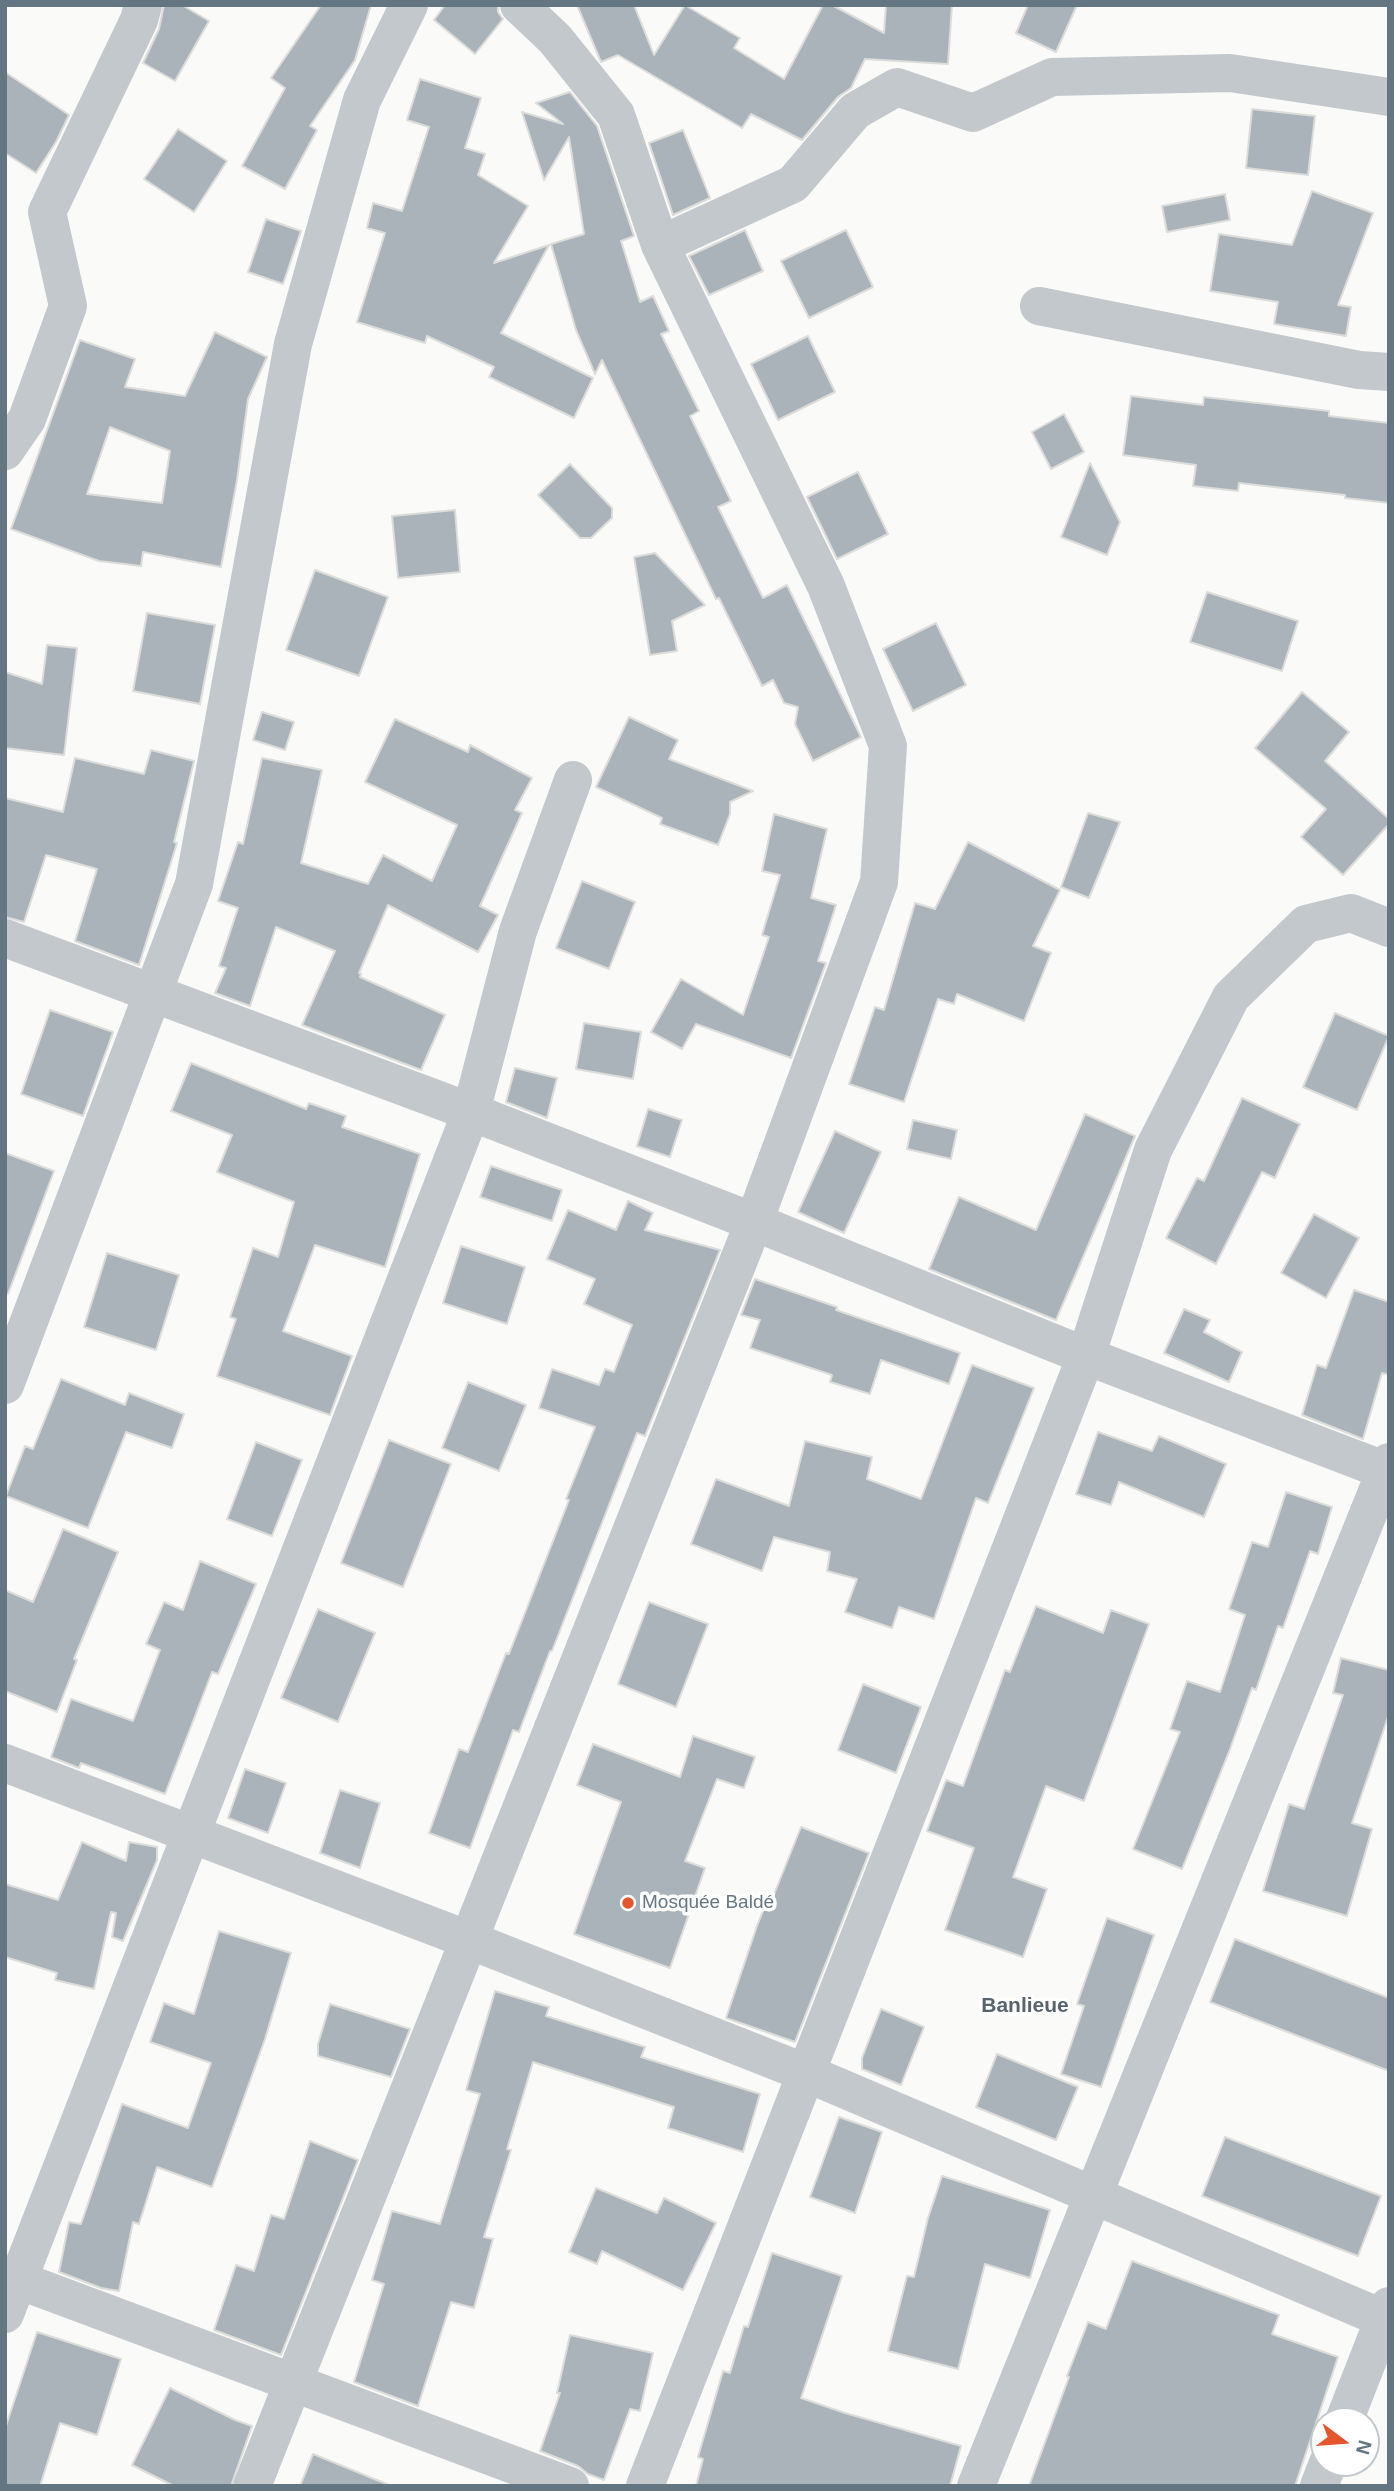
<!DOCTYPE html>
<html>
<head>
<meta charset="utf-8">
<style>
  body { margin:0 }
  #map { position:relative; width:1394px; height:2491px; overflow:hidden; background:#fafaf8; font-family:Arial,sans-serif }
  canvas { display:block }
  .frame { position:absolute; inset:0; border:7px solid #657683; pointer-events:none }
  .north { position:absolute; left:1310px; top:2407px; width:70px; height:70px; box-sizing:border-box; background:#fff; border:2px solid #c1c8cd; border-radius:50%; rotate:106deg; font-size:19px; font-weight:700; line-height:28px; text-align:center; color:#657683 }
  .north::after { content:''; display:block; margin:auto; width:24px; height:32px; background:#e4572e; clip-path:polygon(50% 0,100% 100%,50% 72%,0 100%) }
</style>
</head>
<body>
<div id="map">
<canvas width="1394" height="2491"></canvas>
<div class="frame"></div>
<div class="north">N</div>
</div>
<script>
const g = document.querySelector('canvas').getContext('2d');
g.lineJoin = 'round';
function paint(path, color) { g.fillStyle = color; g.fill(path, 'evenodd'); }
function stroke(path, color, width, dash) { g.strokeStyle = color; g.lineWidth = width; g.lineCap = dash ? 'butt' : 'round'; g.setLineDash(dash || []); g.stroke(path); }
function write(font, color, halo, rows, align = 'center') {
  g.font = font + ' Arial,sans-serif'; g.lineWidth = 7; g.setLineDash([]); g.textBaseline = 'middle'; g.strokeStyle = halo; g.fillStyle = color; for (const [text, x, y, turn = 0] of rows) {
    g.save(); g.translate(x, y); g.rotate((+turn || 0) * Math.PI / 180); g.textAlign = isNaN(turn) ? turn : align; if (halo) g.strokeText(text, 0, 0); g.fillText(text, 0, 0); g.restore();
  }
}
const building = new Path2D(`
  M164 5H182L209 21 175 81 143 63 159 29Z
  M321 5H371L355 60 310 126 317 130 285 189 242 166 285 88 271 78Z
  M445 5H498V12L503 19 475 54 434 20Z
  M577 5H634L654 55 685 5 740 38 734 48 784 79 823 5H832L884 33 886 5H952L948 64 865 59 851 88 838 97 802 140 751 114 742 128 618 55 601 62Z
  M1028 5H1077L1056 52 1016 33Z
  M5 72 69 115 56 142 36 173 5 153Z
  M420 79 481 98 465 148 485 154 478 175 528 206 494 263 549 245 501 333 593 378 574 418 489 377 494 367 427 336 425 343 357 322 385 233 367 228 373 203 402 211 429 127 407 120Z
  M570 92 597 126 634 236 621 241 640 302 653 296 669 331 661 334 699 411 690 416 731 501 718 507 763 598 787 585 861 737 813 761 795 724 798 707 784 703 773 680 762 686 719 598 716 599 602 360 595 374 576 330 551 244 584 234 569 137 544 180 522 112 563 124 536 103Z
  M1252 109 1315 116 1308 175 1246 168Z
  M178 129 227 161 194 212 144 179Z
  M683 130 710 198 673 215 649 143Z
  M1312 191 1373 213 1338 305 1351 307 1346 336 1274 324 1278 302 1210 291 1219 234 1292 245Z
  M1225 194 1230 220 1167 232 1162 206Z
  M266 219 301 231 283 284 248 272Z
  M745 230 763 271 709 295 689 256Z
  M846 230 873 287 809 318 781 261Z
  M215 332 267 357 248 399 237 480 221 567 143 552 141 566 99 561 11 529 80 340 135 359 125 387 185 396ZM110 427 170 451 162 503 87 494Z
  M808 336 835 392 778 420 751 364Z
  M1131 396 1203 405 1204 397 1329 411V416L1389 423V503L1345 498V495L1239 483 1238 491 1193 486 1196 465 1123 455Z
  M1064 414 1084 452 1051 469 1032 432Z
  M1090 463 1120 522 1107 555 1061 537Z
  M570 464 612 508V518L591 538H580L538 495Z
  M858 472 888 534 837 559 807 497Z
  M455 510 460 572 398 578 392 516Z
  M655 553 705 605 672 621 677 651 650 655 634 557Z
  M315 570 388 597 359 676 286 650Z
  M1207 592 1298 621 1282 671 1190 642Z
  M147 613 215 625 200 704 133 691Z
  M936 623 966 685 913 711 883 649Z
  M47 645 77 648 64 755 5 748V672L42 684Z
  M1302 692 1349 732 1325 761 1389 819V824L1343 875 1301 837 1326 809 1255 748Z
  M262 712 294 722 285 750 253 740Z
  M629 717 678 740 669 759 753 791 730 802V814L718 845 660 824 662 818 596 787Z
  M395 719 468 752 470 745 532 778 515 810 522 813 480 906 498 915 478 952 388 905 359 973 361 974 360 977 445 1015 421 1070 302 1025 335 951 276 927 250 1006 215 993 226 968 219 966 238 908 218 901 238 842 243 844 262 758 322 770 301 863 368 884 383 855 432 881 457 825 365 782Z
  M151 750 194 761 174 842 177 843 139 965 75 941 97 869 46 855 24 922 5 917V798L63 812 75 758 144 774Z
  M1088 813 1120 822 1089 898 1061 887Z
  M774 814 827 829 811 898 836 905 818 961 826 963 791 1058 696 1024 682 1049 651 1032 681 979 743 1015 769 937 762 935 780 875 762 871Z
  M968 842 1060 890 1033 946 1051 953 1024 1021 957 994 954 1004 938 999 904 1102 849 1084 875 1007 884 1010 915 903 935 909Z
  M582 881 635 902 609 969 556 948Z
  M50 1010 113 1032 83 1116 21 1094Z
  M1335 1013 1389 1036 1357 1110 1303 1087Z
  M584 1023 641 1032 633 1079 576 1069Z
  M191 1063 306 1109 309 1103 346 1116 342 1127 420 1154 385 1267 315 1245 283 1331 352 1356 330 1415 217 1376 236 1319 230 1317 253 1248 278 1257 294 1202 217 1172 232 1135 171 1111Z
  M515 1068 557 1078 547 1118 506 1102Z
  M1242 1098 1300 1124 1275 1178 1262 1172 1216 1264 1166 1238 1197 1178 1204 1181Z
  M648 1109 682 1120 670 1157 637 1146Z
  M1085 1114 1135 1136 1056 1320 929 1269 959 1197 1036 1230Z
  M913 1120 957 1130 951 1159 907 1149Z
  M835 1131 881 1152 844 1233 798 1212Z
  M5 1153 54 1171 8 1294H5Z
  M491 1166 562 1190 552 1221 480 1197Z
  M628 1201 653 1213 645 1230 720 1250 645 1436 637 1433 552 1651H550L519 1732 513 1730 470 1848 429 1833 459 1749 468 1752 506 1653 509 1654 569 1500 566 1499 595 1427 539 1408 552 1369 599 1385 605 1369 614 1372 632 1325 584 1304 595 1279 547 1259 568 1210 616 1230Z
  M1314 1214 1359 1238 1326 1298 1281 1273Z
  M461 1246 525 1267 507 1324 443 1303Z
  M107 1253 179 1275 156 1350 84 1327Z
  M755 1279 837 1307 836 1310 960 1353 949 1384 881 1360 870 1394 830 1382 832 1375 750 1348 760 1320 741 1315Z
  M1354 1290 1389 1302V1375L1382 1373 1363 1439 1302 1415 1317 1365 1326 1368Z
  M1184 1309 1210 1320 1204 1332 1242 1352 1229 1382 1164 1353Z
  M972 1365 1034 1388 988 1503 976 1498 934 1619 899 1607 892 1628 845 1612 857 1579 827 1571 830 1552 774 1537 762 1571 691 1544 716 1479 789 1506 805 1441 872 1457 867 1479 921 1499Z
  M61 1379 125 1405 129 1393 184 1414 172 1448 126 1432 88 1528 6 1496 25 1446 33 1449Z
  M468 1382 526 1405 499 1471 442 1448Z
  M1098 1432 1152 1451 1159 1436 1226 1464 1204 1517 1119 1482 1111 1505 1076 1494Z
  M389 1440 451 1464 403 1587 341 1563Z
  M256 1442 302 1460 272 1536 227 1519Z
  M1286 1492 1332 1507 1318 1554 1310 1551 1283 1628 1278 1626 1256 1690 1252 1688 1230 1749 1182 1869 1133 1849 1180 1732 1170 1729 1187 1681 1220 1692 1245 1615 1229 1609 1252 1542 1268 1547Z
  M63 1529 118 1552 74 1659 77 1660 57 1712 5 1691V1590L33 1602Z
  M200 1561 256 1584 218 1674 212 1672 165 1794 81 1763 79 1768 51 1757 71 1699 133 1721 160 1650 146 1644 164 1602 183 1610Z
  M649 1602 708 1624 676 1707 618 1684Z
  M1036 1606 1103 1633 1111 1610 1149 1624 1084 1801 1046 1786 1013 1877 1047 1889 1023 1957 945 1930 974 1848 927 1831 946 1780 963 1786 1005 1670 1010 1672Z
  M318 1609 375 1633 338 1722 281 1698Z
  M1341 1658 1389 1670V1714L1352 1823 1372 1829 1347 1916 1263 1891 1289 1804 1304 1809 1343 1695 1333 1693Z
  M863 1684 921 1707 896 1773 838 1750Z
  M693 1736 755 1757 744 1788 717 1779 685 1861 705 1868 670 1968 574 1934 621 1802 577 1785 593 1744 680 1777Z
  M245 1769 286 1783 268 1833 228 1818Z
  M340 1790 380 1803 360 1868 320 1853Z
  M801 1827 869 1853 795 2042 726 2018 757 1926 769 1896 773 1897Z
  M82 1842 126 1861 129 1842 157 1847V1860L123 1941 112 1937 116 1913 111 1912 94 1989 55 1980 57 1973 5 1957V1884L58 1900Z
  M1107 1918 1154 1935 1101 2087 1061 2074 1084 2006 1077 2004Z
  M219 1931 291 1953 265 2039 212 2187 157 2167 139 2224 133 2222 119 2291 101 2288 59 2272 69 2222 81 2224 122 2104 188 2128 211 2063 150 2042 164 2003 194 2014Z
  M1235 1939 1389 1998V2071L1210 2002Z
  M495 1991 549 2007 546 2016 645 2047 641 2057 760 2094 743 2152 668 2128 674 2107 533 2062 507 2149 511 2150 484 2237 493 2239 474 2308 451 2302 418 2406 354 2382 384 2284 372 2280 392 2211 440 2224 480 2094 466 2090Z
  M330 2004 410 2029 391 2077 318 2056V2044Z
  M881 2009 924 2027 901 2085 862 2069V2058Z
  M997 2054 1078 2087 1056 2140 976 2107Z
  M839 2117 882 2132 855 2213 810 2197Z
  M1225 2137 1381 2196 1358 2256 1202 2196Z
  M310 2141 358 2160 281 2355 214 2330 236 2265 254 2271 271 2215 284 2219Z
  M942 2176 1050 2210 1030 2278 985 2264 958 2369 888 2351 907 2276 914 2277 928 2218Z
  M596 2188 657 2213 664 2198 716 2223 683 2290 602 2251 597 2264 569 2252Z
  M772 2253 842 2276 801 2398 845 2413 961 2446 950 2486H696L703 2459 698 2457 723 2371 730 2373 744 2326 748 2327Z
  M1132 2261 1279 2315 1272 2334 1338 2357 1295 2486H1029L1069 2377 1067 2376 1088 2322 1106 2329Z
  M37 2332 121 2359 97 2435 60 2423 40 2486H5V2429Z
  M570 2335 653 2353 640 2411 630 2409 604 2480 588 2474 578 2466 540 2451 560 2393H557Z
  M170 2388 235 2420 252 2426 231 2486H174L132 2465Z
  M313 2454 389 2485V2486H300Z`);
paint(building, '#aab3b9');
stroke(building, '#dcdcda', 2);
stroke(new Path2D(`
  M660 245 793 184 855 111 897 87 973 113 1052 77 1230 73 1389 97
  M1039 306 1359 370 1389 372
  M5 451 27 419 68 306 47 212 139 20 143 5
  M5 938 471 1112 754 1222 1086 1356 1389 1472
  M5 1385 194 884 293 344 362 100 409 5
  M5 1763 469 1940 806 2073 1389 2321
  M5 2275 570 2486
  M5 2314 471 1112 518 931 573 780
  M1344 2421 1389 2306
  M252 2486 754 1222 879 882 888 746 826 586 660 245 616 115 555 39 519 5
  M645 2486 1086 1356 1153 1150 1231 997 1306 924 1351 913 1389 928
  M976 2486 1389 1462
  M1319 2486 1328 2463`), '#c3c8cc', 38);
for (const [x, y, r, color] of [
  [628,1903,7,"#e4572e"]
]) { const dot = new Path2D(); dot.arc(x, y, r, 0, 2 * Math.PI); g.fillStyle = color; g.fill(dot); stroke(dot, '#fff', 2.5); }
write('19px', '#657683', '#fff', [
  ["Mosquée Baldé",642,1903]
], 'left');
write('bold 21px', '#57646e', '#fff', [
  ["Banlieue",1025,2006]
]);
</script>
</body>
</html>
